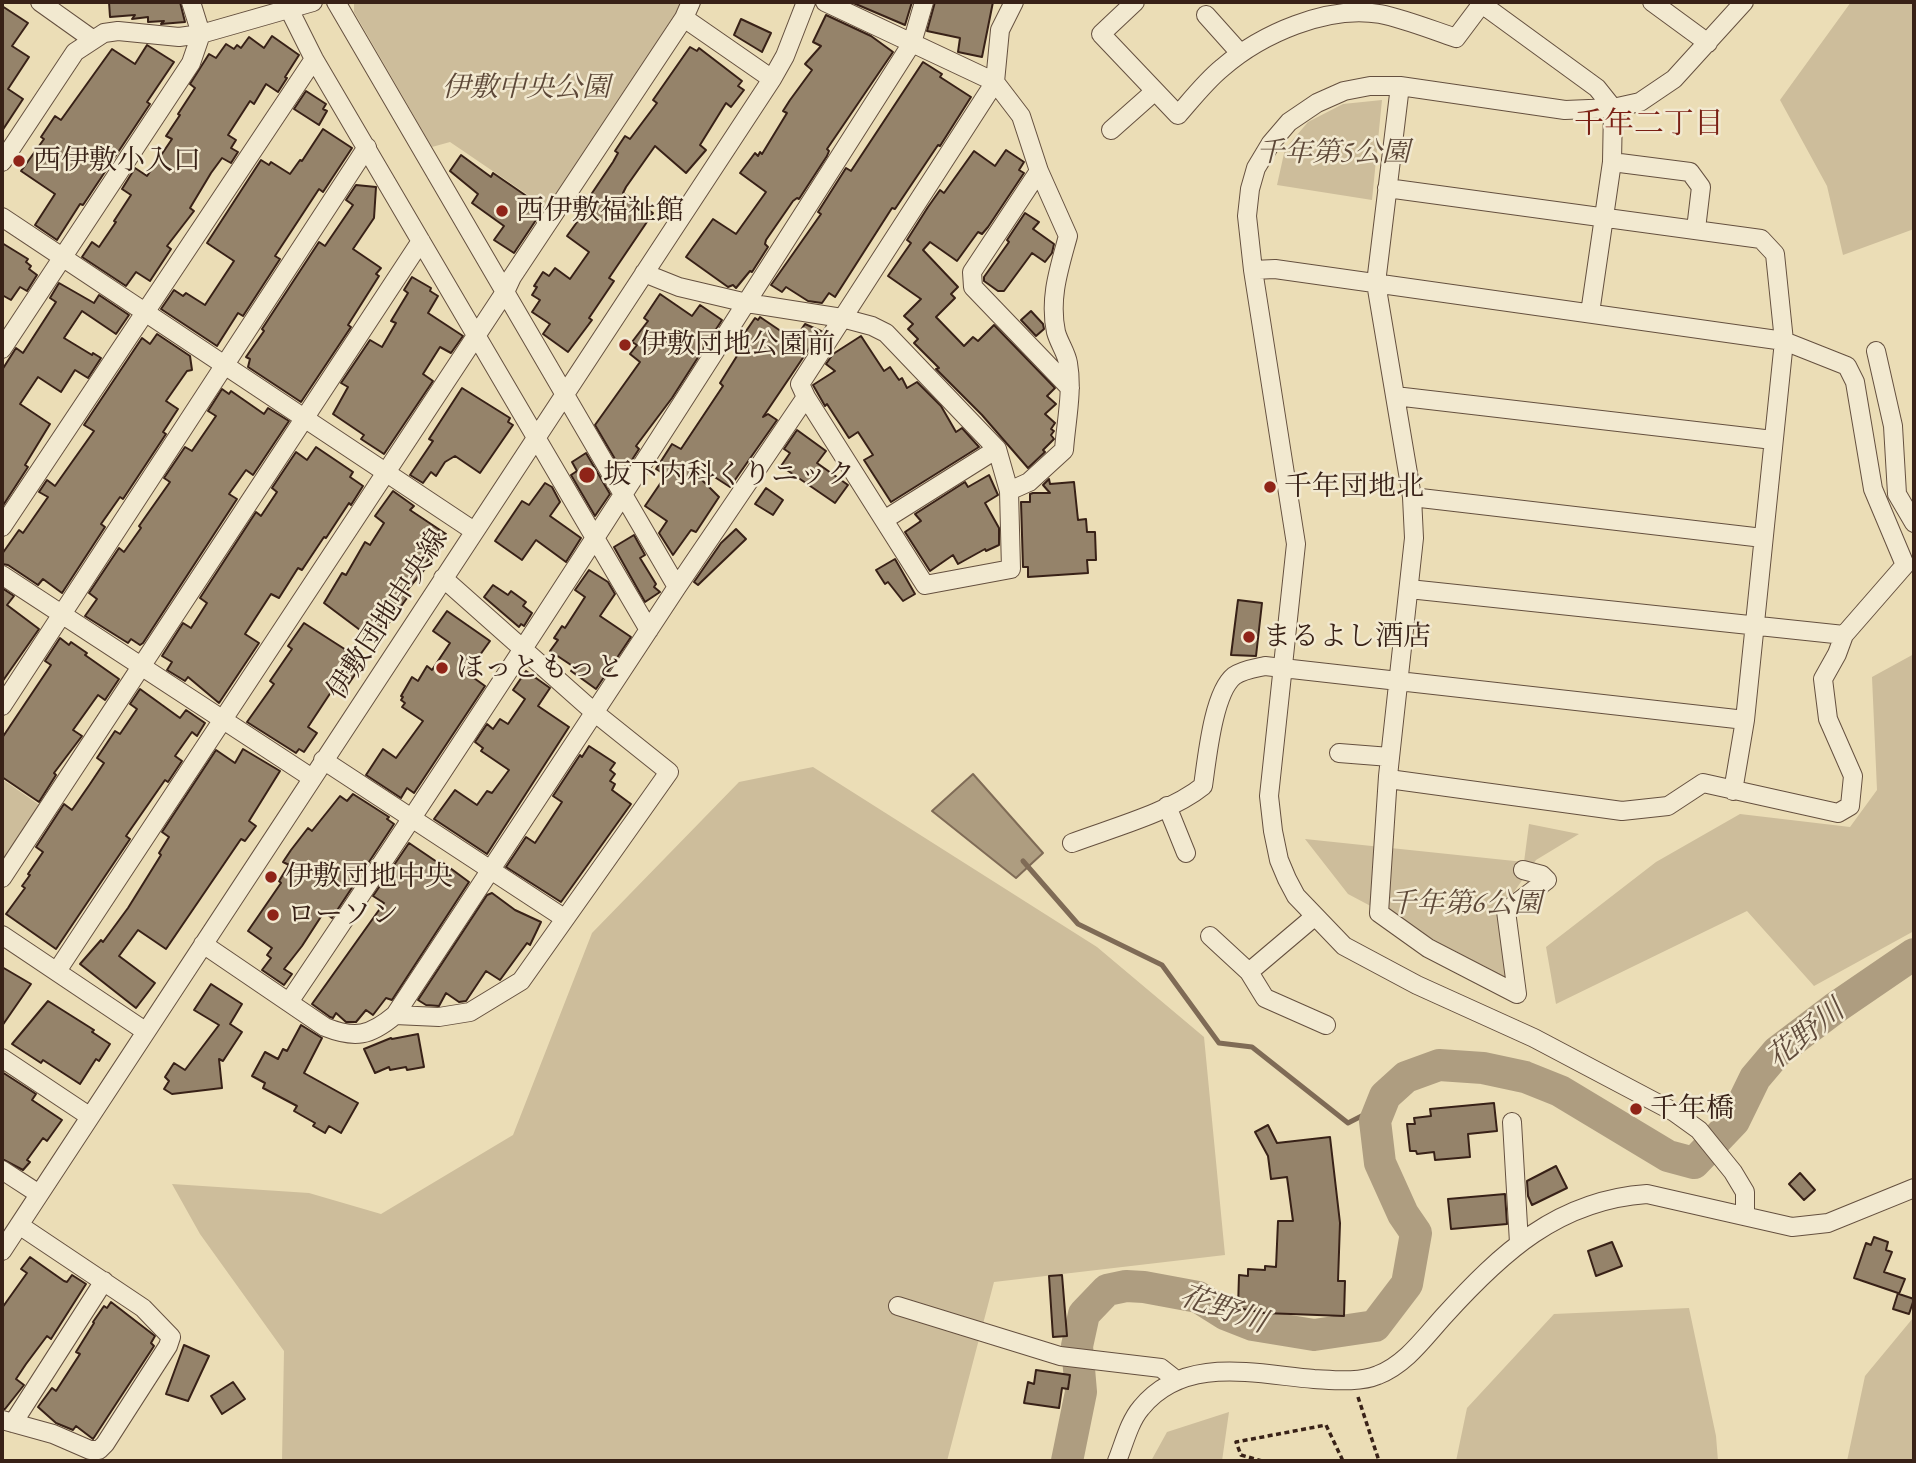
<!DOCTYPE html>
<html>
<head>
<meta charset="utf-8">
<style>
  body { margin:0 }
  #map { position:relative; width:1916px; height:1463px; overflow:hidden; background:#ebddb6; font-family:"EB Garamond",serif }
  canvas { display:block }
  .frame { position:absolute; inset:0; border:4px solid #382117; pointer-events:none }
</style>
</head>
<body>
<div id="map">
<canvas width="1916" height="1463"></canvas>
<div class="frame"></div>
</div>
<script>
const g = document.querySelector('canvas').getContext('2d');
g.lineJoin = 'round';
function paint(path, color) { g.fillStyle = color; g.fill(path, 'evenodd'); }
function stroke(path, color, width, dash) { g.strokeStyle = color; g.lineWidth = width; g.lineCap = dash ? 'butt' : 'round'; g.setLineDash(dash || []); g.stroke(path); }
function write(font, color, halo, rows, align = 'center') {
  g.font = font + ' "EB Garamond","Noto Serif JP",serif'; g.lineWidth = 5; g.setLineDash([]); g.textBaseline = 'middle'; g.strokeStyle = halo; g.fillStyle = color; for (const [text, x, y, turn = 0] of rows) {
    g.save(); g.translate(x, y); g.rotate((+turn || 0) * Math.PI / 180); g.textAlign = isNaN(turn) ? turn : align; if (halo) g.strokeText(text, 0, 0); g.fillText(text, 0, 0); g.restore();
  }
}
paint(new Path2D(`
  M354 2H684L671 26 550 210 450 142 432 147 354 12Z
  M1851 2H1914V229L1843 255 1827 186 1780 100Z
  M1382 100 1372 200 1277 185 1285 149 1308 122 1343 104Z
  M1914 654V931L1814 986 1747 911 1556 1004 1546 947 1656 862 1740 814 1850 827 1877 790 1872 677Z
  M813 767 1097 947 1204 1037 1225 1255 994 1282 947 1461H282L284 1351 200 1234 172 1184 309 1193 381 1214 513 1135 592 933 739 782Z
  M2 779 41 806 2 868Z
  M1529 824 1579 834 1536 860 1514 892 1508 979 1348 894 1305 839 1524 862Z
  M1689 1308 1716 1436 1718 1461H1456L1467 1408 1554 1314Z
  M1913 1318 1914 1461H1847L1865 1376Z
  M1229 1412 1222 1461H1151L1167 1432Z`), '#cdbd9b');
const water = new Path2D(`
  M973 774 1043 853 1016 878 932 811Z`);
paint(water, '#ae9d80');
stroke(water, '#7f6b56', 2);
stroke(new Path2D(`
  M1023 861 1078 924 1162 965 1219 1043 1252 1047 1348 1123 1381 1106`), '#7f6b56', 5);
stroke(new Path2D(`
  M1067 1461 1081 1392 1077 1346 1084 1314 1107 1290 1126 1286 1144 1287 1198 1297 1225 1314 1253 1325 1314 1335 1375 1326 1407 1284 1416 1233 1403 1214 1380 1163 1375 1121 1385 1096 1406 1077 1439 1065 1483 1068 1525 1077 1560 1091 1668 1156 1694 1163 1734 1121 1755 1078 1777 1052 1835 1008 1914 954`), '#ae9d80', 32);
const building = new Path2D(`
  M109 2H180L185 22 161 24 164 21 148 22V17L132 19 135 15 110 17Z
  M851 2H912L905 25Z
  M935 2H993L982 57 958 52 960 38 927 31Z
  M2 6 28 23 12 46 29 57 8 89 23 99 2 131Z
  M826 15 871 36 893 52 827 149 829 151 827 156 799 199 797 198 793 201 766 240 765 244 768 247 752 272 750 271 736 288 733 285 728 287 686 257 713 219 736 234 766 192 740 173 755 153 758 156 760 152 762 154 787 113 783 111 790 100 812 70 805 64 821 46 813 42Z
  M741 19 771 33 762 52 734 35Z
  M272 36 299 55 285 77 287 78 278 92 266 84 254 104 250 101 228 135 236 140 231 148 238 152 231 163 222 158 211 173 190 208 194 211 167 246 171 249 150 281 136 272 126 286 82 257 92 242 99 247 116 222 114 221 131 195 122 189 135 168 147 176 172 139 166 136 180 115 178 114 195 88 190 84 209 54 216 58 226 44 234 49 237 45 241 48 249 37 264 48Z
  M147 45 174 62 147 102 150 104 83 205 80 204 57 240 35 225 55 194 21 171 44 139 41 137 55 116 61 120 112 49 135 64Z
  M690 47 697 51 699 48 742 81 738 86 744 90 731 107 726 103 700 145 706 150 686 173 655 146 626 187 623 193 653 213 609 278 614 281 589 318 592 320 568 352 543 334 550 324 532 312 540 300 532 295 537 287 534 286 543 272 549 276 555 268 570 279 589 252 567 236 590 204 586 202 613 162 618 153 615 151 625 136 630 139 657 103 653 100Z
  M923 62 942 74 940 77 971 97 940 146 938 145 895 209 892 208 835 297 829 293 822 303 808 301 786 287 782 292 771 285 821 214 818 212 846 168 851 171Z
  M306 91 326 104 323 109 327 111 319 125 294 109Z
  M323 129 352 148 323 192 319 189 275 256 280 259 243 316 238 313 217 346 161 309 174 290 183 296 186 293 205 305 234 261 207 243 261 160 269 165 271 162 290 174 300 160 302 161Z
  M1006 150 1024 162 1019 170 1024 173 988 227 982 234 978 232 957 261 930 242 923 250 958 287 951 294 955 298 936 317 964 346 973 337 978 341 994 325 1055 388 1047 396 1056 404 1045 414 1055 423 1051 429 1054 431 1051 435 1054 439 1043 450 1045 452 1028 468 982 415 936 369 939 368 914 343 918 339 908 329 913 324 904 316 921 299 888 276 911 243 907 240 928 207 940 190 944 193 974 151 995 166Z
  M461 155 491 177 493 173 544 208 514 253 494 240 504 226 472 203 478 194 450 171Z
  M356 185 376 187 374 218 353 249 381 268 376 274 379 276 348 325 351 327 301 402 248 367 250 359 246 357 264 331 262 329 319 242 325 246 353 205 346 200Z
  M1025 213 1039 222 1033 229 1054 244 1052 253 1045 262 1032 253 1004 291H998L984 281V277L1009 242 1007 240Z
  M2 243 28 259 26 262 31 266 29 269 37 275 27 291 20 287 11 300 2 295Z
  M412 277 431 288 430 291 438 296 428 313 463 336 451 353 440 347 423 374 433 381 384 454 361 439 364 435 333 414 348 387 341 383 370 340 382 347 396 323 391 321 408 293 404 290Z
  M59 283 94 303 99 295 129 315 116 334 82 311 64 338 92 355 93 353 101 358 88 378 75 370 61 392 38 377 20 404 50 424 25 465 28 467 2 507V370L16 348 23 353 56 302 50 298Z
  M660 294 692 316 700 305 722 320 672 398 636 446 639 449 628 466 615 459 595 425 640 362 630 354 637 345 632 342 648 321 644 318Z
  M1031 311 1043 324 1044 329 1036 336 1021 320Z
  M760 317 794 340 805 324 821 331 763 417 768 414 777 420 730 487 696 465 692 470 719 497 696 532 691 530 673 555 659 533 667 521 645 506 666 475 656 469 672 444 681 449 723 386 720 383 747 340 742 337 755 318 758 320Z
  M157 334 190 356 192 370 187 371 166 401 178 409 163 432 166 434 125 496 123 499 120 497 101 524 105 527 62 593 43 579 38 585 8 565 2 564V554L19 530 23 533 48 497 39 492 47 480 55 486 94 431 84 425 142 338 150 344Z
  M861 336 884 371 890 367 899 380 902 378 907 388 917 382 941 406 956 432 962 428 979 447 891 502 864 460 873 455 858 432 849 438 827 404 825 406 813 385 835 371 826 364 833 354Z
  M462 388 510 418 508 422 513 425 480 473 455 456 445 462 436 476 431 472 423 483 410 475 433 441 429 439Z
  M222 389 229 394 231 391 264 414 268 408 289 421 253 475 246 470 229 494 237 499 143 643 140 645 131 639 128 643 85 616 97 599 89 593 119 548 124 552 141 528 139 526 170 482 164 478 185 447 192 451 216 416 208 411Z
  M797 430 826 451 817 463 848 485 835 503 781 466 790 453 784 449Z
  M316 447 353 472 350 477 363 486 351 505 349 503 326 538 324 537 302 570 298 568 279 598 271 594 245 634 259 643 219 703 188 677 185 681 167 670 172 662 162 656 183 623 191 628 207 603 200 598 256 512 261 516 277 492 272 488 296 452 307 460Z
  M586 453 610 494 595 516 571 475 577 471 572 462Z
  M989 475 998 495 985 503 999 528V545L986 551 985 549 958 564 953 555 930 571 905 532 921 521 915 514 965 482 968 487Z
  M1049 479 1050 484 1074 482 1078 520 1086 519 1087 532H1095L1096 560H1087L1088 573 1028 577V567H1023L1021 502H1030V494L1033 493H1050L1043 485Z
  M545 483 552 487 560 502 550 516 581 538 566 562 536 540 522 560 495 541 522 501 529 505Z
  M766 488 783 500 773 515 755 504Z
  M393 491 414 506 410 510 446 534 427 562 429 564 403 595 407 598 389 623 385 621 372 639 324 603 342 573 346 575 365 542 370 545 384 523 375 516Z
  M736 529 746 539 698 585 694 582 721 543Z
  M634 535 645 555 640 558 656 584 654 587 660 592 645 602 614 547Z
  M895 559 915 594 903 601 888 582 885 584 876 570Z
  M589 570 608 582 615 594 600 616 631 637 596 689 571 671 574 667 550 651 558 640 554 638 562 626 565 628 585 597 575 590Z
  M493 585 508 595 511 591 526 602 523 606 532 613 524 626 521 624 519 627 484 597Z
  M2 588 14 596 7 605 39 629 2 682Z
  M1238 600 1262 603 1256 656 1231 655Z
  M447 611 490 641 467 673 485 686 414 793 407 788 401 798 366 775 383 749 396 758 423 721 402 707 405 703 401 700 403 697 401 696 412 677 418 681 427 666 432 670 450 643 433 631Z
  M304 623 357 657 349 668 356 673 343 692 335 686 308 727 317 733 304 752 299 749 296 753 247 722 274 684 270 681 292 649 288 646Z
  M60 638 69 645 71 642 87 653 85 655 119 679 105 700 98 695 73 730 82 736 54 773 56 775 39 802 2 777V738L51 665 45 661Z
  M526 671 550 688 538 706 569 727 487 854 434 819 455 790 477 805 487 791 492 793 509 770 481 751 483 748 475 742 487 724 493 729 500 719 508 724 525 699 513 690Z
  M140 689 180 718 186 710 205 723 197 736 192 732 175 756 182 761 168 782 165 780 126 836 130 839 56 949 6 914 25 888 22 886 30 875 28 874 43 852 36 847 64 804 72 810 90 784 104 763 97 758 115 731 120 734 137 709 130 704Z
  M589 746 615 763 610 770 615 774 610 781 615 784 612 790 631 804 561 902 506 867 526 837 535 843 562 802 553 796 580 755 582 757Z
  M243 749 280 771 249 821 256 826 245 841 241 839 166 949 138 930 119 956 155 983 136 1008 80 964 101 940 103 942 128 908 161 855 159 853 169 837 162 832 216 750 235 763Z
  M353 794 389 817 387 819 394 824 332 918 324 912 302 946 284 969 292 974 284 985 262 970 271 958 267 955 272 948 248 931 281 883 279 881 289 865 283 862 291 850 308 828 312 831 340 796 347 801Z
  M409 843 440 864 442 862 469 882 392 1000 386 998 373 1015 366 1010 356 1022H346L336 1013 333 1018 330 1017 312 1004 384 903 373 896Z
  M492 893 515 910 541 922 530 945 527 943 500 980 486 971 466 1001 459 1002 446 993 439 1006 426 1005 418 1000 487 895Z
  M2 967 31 984 2 1026Z
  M211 984 242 1004 230 1024 242 1032 223 1061 219 1059 222 1088 172 1094 164 1089 169 1081 165 1077 174 1063 185 1070 219 1025 194 1010Z
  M48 1001 94 1030 92 1032 110 1044 99 1061 96 1059 80 1084 43 1060 41 1063 12 1044Z
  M301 1025 322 1038 304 1073 358 1103 341 1133 329 1126 325 1133 313 1126 315 1123 294 1111 297 1106 263 1088 265 1083 252 1076 265 1052 278 1059 283 1049 287 1051Z
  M418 1034 424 1067 407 1070 406 1067 390 1070 389 1067 375 1073 364 1049 391 1038 392 1039Z
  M2 1072 36 1094 32 1100 62 1120 47 1141 43 1138 27 1160 30 1162 23 1170 2 1159Z
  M1494 1103 1497 1131 1468 1134 1470 1157 1435 1160 1434 1152 1417 1154 1416 1151H1410L1407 1124H1415L1414 1118 1431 1116 1430 1109Z
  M1268 1125 1277 1143 1330 1137 1340 1223 1338 1281H1345L1344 1316 1264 1313 1238 1308 1239 1275 1248 1276V1269L1265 1270V1266L1276 1267 1278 1221H1293L1287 1177 1271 1179 1268 1156 1255 1132Z
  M1556 1166 1567 1188 1532 1205 1528 1196 1527 1181Z
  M1800 1173 1815 1190 1804 1200 1789 1184Z
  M1505 1194 1507 1224 1451 1229 1448 1199Z
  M1874 1237 1888 1242 1886 1250 1892 1252 1884 1272 1905 1279 1899 1294 1914 1299 1909 1314 1893 1309 1898 1293 1854 1278 1866 1243 1871 1245Z
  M1612 1242 1622 1266 1596 1276 1588 1251Z
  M30 1257 64 1281 67 1282 72 1275 86 1284 51 1339 47 1336 26 1364 16 1379 24 1385 5 1409H2V1308L27 1273 21 1269Z
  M1062 1275 1067 1336 1053 1337 1049 1276Z
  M111 1302 155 1336 151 1343 154 1346 93 1439 76 1426 73 1430 56 1423 38 1407 52 1388 56 1391 80 1354 76 1352 94 1323 93 1322 104 1306 107 1308Z
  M184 1345 209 1356 188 1401 166 1394Z
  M1036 1370 1070 1375 1068 1389 1062 1388 1059 1408 1024 1403 1028 1382 1034 1384Z
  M233 1382 245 1399 222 1414 211 1396Z`);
paint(building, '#95836a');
stroke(building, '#382117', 2);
const minor = new Path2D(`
  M40 2 92 39
  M336 2 677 587
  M825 2 995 82 1021 116 1039 171 1068 236C1059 269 1049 298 1056 332 1059 343 1066 352 1068 363 1073 391 1066 422 1064 450L1029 482 1009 491
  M1135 2 1101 34 1178 115C1192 99 1206 81 1222 68 1261 34 1327 5 1380 14 1405 19 1432 30 1456 38L1483 2
  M1479 2 1597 88 1613 108 1612 162 1590 313
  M1652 2 1708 43
  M1744 2 1674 79 1640 102 1613 108 1565 110 1400 86H1370L1344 91 1317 103 1289 122 1271 143 1256 168 1250 189 1247 216 1253 270 1296 544 1269 796 1273 831 1279 860 1287 879 1296 896 1344 946 1417 985 1534 1038 1674 1112 1699 1130 1733 1172 1745 1192V1215
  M289 9 314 59 649 630
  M1206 15 1240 53
  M684 18 772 79
  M1111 130 1155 91
  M2 162 75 52 104 33 118 31 179 37 201 34 313 2
  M1612 162 1690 172 1701 187 1696 229
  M1039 171 972 272 973 287 1070 388
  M1387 188 1761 239 1775 254 1784 341 1745 720 1733 791
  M2 217 474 531
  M1253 270 1275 269 1784 341 1847 366 1855 382 1873 489 1905 565 1844 635 1837 654 1823 679 1828 719 1853 776 1850 806 1838 813 1703 783 1668 806 1622 811 1396 780 1388 776 1414 538 1412 497 1376 283 1400 86
  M644 273 679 287 747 303 842 318 872 326 886 333 997 449 1009 491 1011 569 925 585 806 397
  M2 349 191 63 201 34 191 2
  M1876 351 1893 426 1897 494 1914 523
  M1395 396 1773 440
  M1412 497 1763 538
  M884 520 997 449
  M2 527 314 59
  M2 575 312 778
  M1409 589 1844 635
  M2 706 367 147
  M1339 753 1390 757
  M323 760 564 918
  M1388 776 1379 913 1428 948 1517 994 1506 911 1547 880 1542 875 1523 870
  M1167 806 1186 853
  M1072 843C1112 828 1171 812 1203 786 1207 759 1213 693 1234 676 1242 670 1256 668 1265 666L1745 720
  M2 878 421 241
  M1314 917 1249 972 1265 998 1326 1025
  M2 935 145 1031
  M1210 936 1249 972
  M203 944 325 1027C355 1039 370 1036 395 1015L677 587 806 397 800 384 995 82 1000 30 1014 2
  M57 971 505 292 512 277 684 18 691 2
  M289 1002C502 686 707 365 912 43L924 2
  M395 1015 439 1017 470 1012 521 981 669 772 594 712 443 578
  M2 1058 89 1116
  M1512 1122 1519 1243
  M2 1170 39 1194
  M2 1251 772 79 785 56 806 2
  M898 1306 1060 1356 1161 1368 1175 1379
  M2 1420 53 1434 90 1450H99L105 1444 168 1346 171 1337 143 1308 19 1225
  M13 1423 104 1281
  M1117 1461C1124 1444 1129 1422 1141 1408 1184 1355 1254 1374 1314 1379 1334 1380 1359 1383 1378 1375 1406 1364 1424 1338 1444 1316 1501 1253 1558 1200 1647 1194L1792 1227 1828 1223 1914 1188`);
stroke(minor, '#65503f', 20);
stroke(new Path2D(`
  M1358 1397 1379 1461
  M1262 1461 1241 1455 1236 1442 1326 1425 1343 1461`), '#382117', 3.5, [5, 3.5]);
stroke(minor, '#f2e9d0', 18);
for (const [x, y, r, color] of [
  [19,161,7,"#8f2418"],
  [502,211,7,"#8f2418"],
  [625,345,7,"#8f2418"],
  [587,475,9,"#8f2418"],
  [1270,487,7,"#8f2418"],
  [1249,637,7,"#8f2418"],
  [442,668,7,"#8f2418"],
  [271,877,7,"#8f2418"],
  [273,915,7,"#8f2418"],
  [1636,1109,7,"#8f2418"]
]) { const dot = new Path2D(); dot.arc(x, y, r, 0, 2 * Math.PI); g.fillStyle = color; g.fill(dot); stroke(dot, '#f2e9d0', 2.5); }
write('italic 28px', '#5d4838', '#f2e9d0', [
  ["伊敷中央公園",526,88],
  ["千年第5公園",1333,153],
  ["千年第6公園",1465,904]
]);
write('28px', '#382117', '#f2e9d0', [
  ["西伊敷小入口",33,161],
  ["西伊敷福祉館",516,211],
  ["伊敷団地公園前",639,345],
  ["坂下内科くりニック",603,475],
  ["千年団地北",1284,487],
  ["まるよし酒店",1263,637],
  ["ほっともっと",456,668],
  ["伊敷団地中央",285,877],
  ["ローソン",287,915],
  ["千年橋",1650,1109]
], 'left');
write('28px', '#382117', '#f2e9d0', [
  ["伊敷団地中央線",388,615,-57]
]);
write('30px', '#7a1f14', '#f2e9d0', [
  ["千年二丁目",1649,125]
]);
write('italic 30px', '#614c3c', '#f2e9d0', [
  ["花野川",1806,1035,-39],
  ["花野川",1223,1310,19]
]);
</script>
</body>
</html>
